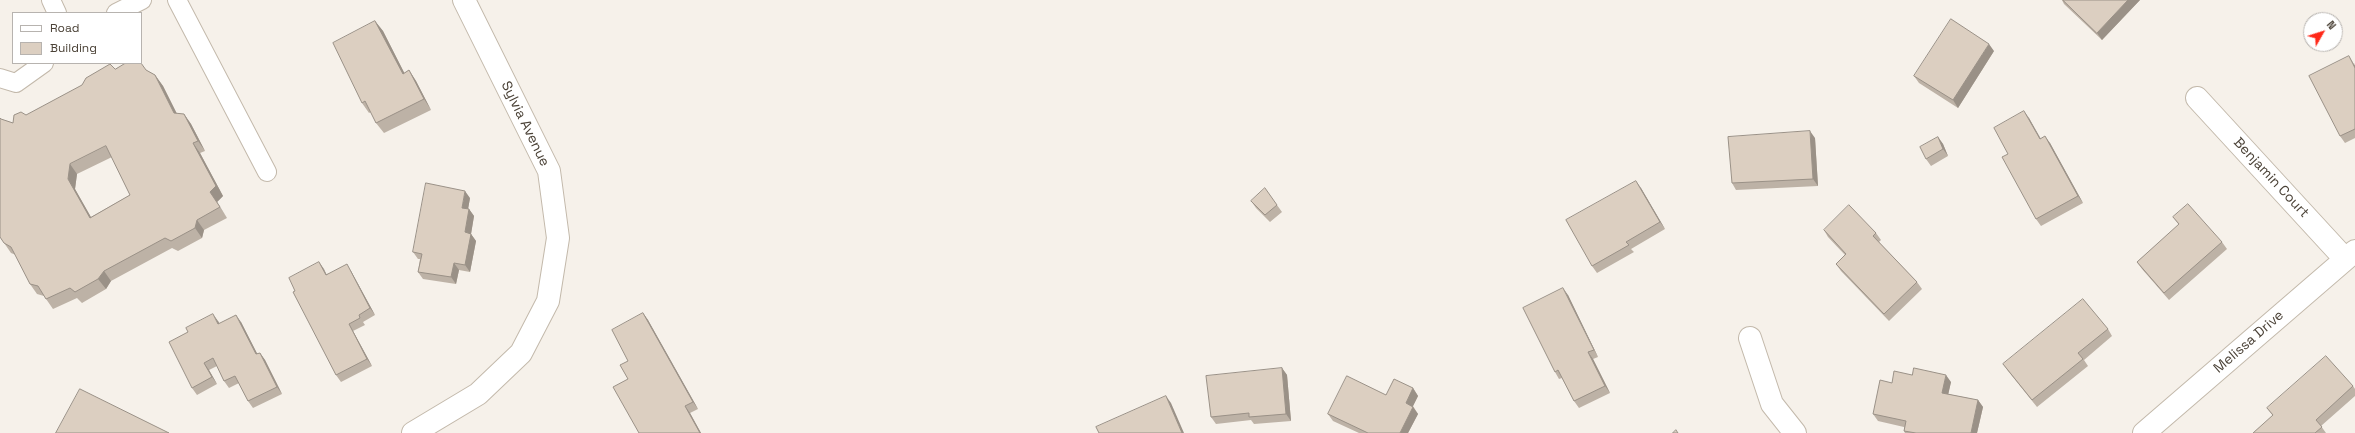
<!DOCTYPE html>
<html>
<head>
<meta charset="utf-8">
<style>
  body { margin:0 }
  #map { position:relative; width:2355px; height:433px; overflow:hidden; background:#f6f1ea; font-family:"Space Grotesk",sans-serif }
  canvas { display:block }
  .legend { position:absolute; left:12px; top:12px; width:130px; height:52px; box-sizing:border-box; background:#fff; border:1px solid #b7b3af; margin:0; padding:5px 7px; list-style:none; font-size:12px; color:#4b4237 }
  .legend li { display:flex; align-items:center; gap:8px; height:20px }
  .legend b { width:20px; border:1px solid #b7b3af }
  .north { position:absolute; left:2303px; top:12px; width:40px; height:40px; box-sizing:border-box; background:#fff; border:1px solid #b7b3af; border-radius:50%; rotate:51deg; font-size:11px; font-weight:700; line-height:16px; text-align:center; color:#4b4237 }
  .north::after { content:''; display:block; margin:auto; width:14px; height:18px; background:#ff2818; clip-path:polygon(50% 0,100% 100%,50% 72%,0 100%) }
</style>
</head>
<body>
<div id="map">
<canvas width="2355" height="433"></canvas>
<ul class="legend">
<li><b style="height:5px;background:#fff"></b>Road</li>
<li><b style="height:11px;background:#dccfc1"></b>Building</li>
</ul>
<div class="north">N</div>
</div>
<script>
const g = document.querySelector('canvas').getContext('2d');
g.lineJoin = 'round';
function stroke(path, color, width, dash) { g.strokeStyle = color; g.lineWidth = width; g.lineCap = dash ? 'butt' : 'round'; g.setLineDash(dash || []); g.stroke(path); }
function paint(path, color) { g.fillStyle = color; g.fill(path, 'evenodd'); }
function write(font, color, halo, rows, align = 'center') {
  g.font = font + ' "Space Grotesk",sans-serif'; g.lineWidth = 3; g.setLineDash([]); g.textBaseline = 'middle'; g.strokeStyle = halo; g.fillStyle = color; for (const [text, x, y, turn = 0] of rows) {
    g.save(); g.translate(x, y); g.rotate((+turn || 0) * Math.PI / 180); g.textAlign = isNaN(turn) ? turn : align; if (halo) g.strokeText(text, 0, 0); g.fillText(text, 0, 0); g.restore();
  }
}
const service = new Path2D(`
  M51 0 57 13
  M177 0 267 172
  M116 13 142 0
  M0 78 16 83 44 63`);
const minor = new Path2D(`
  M2197 98 2345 259
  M1750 338 1772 404 1795 433
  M413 433 478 394 521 353 548 301 558 238 549 171 464 0
  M2144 433 2355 251`);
stroke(service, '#c3b9ab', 20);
stroke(minor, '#c3b9ab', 24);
stroke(service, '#fff', 18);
stroke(minor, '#fff', 22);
paint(new Path2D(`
  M2062 0H2140L2102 40 2064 4Z
  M375 21 383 31 404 73 409 70 416 81 431 110 384 133 376 123 371 112 369 113 362 103Z
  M1994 51 1958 108 1919 83 1914 76Z
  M2354 63 2355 66V138L2345 143 2340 136Z
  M115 69 146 70 155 75 163 86 177 114H184L191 124 205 151 200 153 223 196 217 202 227 218 204 230 202 238 178 251 172 248 111 281 106 289 82 303 77 298 53 309 44 296 37 294 30 284 16 255 11 253 0 237 1 119 13 123ZM112 157 130 195 91 217 75 189 77 174Z
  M2029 118 2040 139 2050 143 2083 203 2041 226 2036 219 2008 154Z
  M1938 137 1943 144 1948 156 1931 166 1926 159Z
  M1815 138 1818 186 1736 190 1732 183Z
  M1641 188 1665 229 1631 249 1634 252 1597 273 1592 266Z
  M470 198 468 209H469L474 216 471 234 476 241 470 272 459 270 456 284 423 279 418 272 420 259H418L413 252Z
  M1251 201 1277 205 1282 212 1270 222 1256 208Z
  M2173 217 2222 242 2227 249 2169 300 2142 269 2137 262 2179 225Z
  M1824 230 1876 233 1881 240 1879 242 1917 282 1922 289 1889 321 1841 271 1836 264 1845 255 1828 237Z
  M319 262 326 274 351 271 375 315 363 322 365 325 353 331 372 366 341 382 336 375 295 291Z
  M1568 295 1598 357 1593 359 1610 393 1579 408 1574 401 1562 378 1559 379 1555 372Z
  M643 313 648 320 698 409 690 413 701 433H639L628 379V361Z
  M218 321 220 324 241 322 257 354 260 353 265 360 282 394 253 408 248 401 239 383 229 388 224 381 217 366 209 370 217 384 197 395 192 388Z
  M2108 329 2112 336 2084 360 2088 366 2037 407 2008 371 2003 364Z
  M1282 368 1287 375 1291 421 1254 424 1251 420 1216 424 1211 417Z
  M1912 375 1951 382 1948 394 1978 400 1983 407 1977 433H1905L1904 431V427L1878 421 1873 414 1892 383Z
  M2353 386 2355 389V396L2321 426 2326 433H2253L2273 416 2267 408Z
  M1413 388 1418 396 1413 406 1418 414 1408 433H1359L1333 421 1328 414 1386 395Z`), '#bdb2a6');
paint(new Path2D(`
  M2128 0H2140L2102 40 2097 33Z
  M375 21 383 31 410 84 403 74Z
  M1989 44 1994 51 1958 108 1953 100Z
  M2349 56 2355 66V68Z
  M409 70 416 81 431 110 424 99Z
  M155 75 163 86 182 124 174 113Z
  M2024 111 2029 118 2045 146 2040 139Z
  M184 114 191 124 205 151 198 141Z
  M1810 131 1815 138 1818 186 1813 179Z
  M2045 136 2050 143 2083 203 2078 196Z
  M1938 137 1943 144 1948 156 1943 149Z
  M193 143 200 153 223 196 217 202 227 218 210 192Z
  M70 164 77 174 75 189 97 228 90 218 68 179Z
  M1636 181 1641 188 1665 229 1660 222Z
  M465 191 470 198 467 215 462 208Z
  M469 209 474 216 471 234 476 241 470 272 465 265V232Z
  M197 220 204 230 202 238 195 228Z
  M319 262 324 269 330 282 326 275Z
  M454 263 459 270 456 284 451 277Z
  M347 264 351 271 375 315 370 308Z
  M104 271 111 281 106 289 98 279Z
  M1563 288 1568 295 1598 357 1594 350Z
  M643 313 648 320 698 409 693 402Z
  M213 314 218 321 223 331 218 324Z
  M236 315 241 322 261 361 256 354Z
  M349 324 353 331 372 366 367 359Z
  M1588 352 1593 359 1610 393 1605 386Z
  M260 353 265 360 282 394 277 387Z
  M204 363 209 370 217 384 212 377Z
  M1282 368 1287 375 1291 421 1286 414Z
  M1946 375 1951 382 1947 400 1942 393Z
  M1413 388 1418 396 1411 410 1406 403Z
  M1166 396 1171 403 1184 433H1182Z
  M1978 400 1983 407 1977 433H1971Z
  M685 406 690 413 701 433H700Z
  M1413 407 1418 414 1408 433H1400Z`), '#9a9187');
const building = new Path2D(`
  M2063 0H2128L2097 33Z
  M1951 19 1989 44 1953 100 1914 76Z
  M375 21 403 74 409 70 424 99 376 123 365 101 362 103 333 43Z
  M2349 56 2355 68V129L2340 136 2309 76Z
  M126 63H141L146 70 155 75 174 113 184 114 198 141 193 143 216 186 210 192 220 207 197 220 195 228 171 241 165 238 104 271 98 279 75 292 70 288 46 299 38 286 30 284 11 247 4 243 0 237V118L1 119 13 123 14 115 21 112 26 115 82 85 86 78 110 64 115 69ZM106 146 130 195 90 218 68 179 70 164Z
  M2024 111 2040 139 2045 136 2078 196 2036 219 2002 157 2008 154 1994 128Z
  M1810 131 1813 179 1732 183 1728 137Z
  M1938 137 1943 149 1926 159 1920 147Z
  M1636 181 1660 222 1626 242 1629 245 1592 266 1566 220Z
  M426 183 465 191 462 208 469 209 465 232 471 234 465 265 454 263 451 277 418 272 422 254 413 252Z
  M1265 188 1277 205 1265 215 1251 201Z
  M2188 204 2222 242 2164 293 2137 262 2179 224 2173 217Z
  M1849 205 1876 233 1873 236 1917 282 1884 314 1836 264 1846 254 1824 230Z
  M319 262 326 275 347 264 370 308 359 315 360 318 349 324 367 359 336 375 293 292 295 291 289 278Z
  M1563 288 1594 350 1588 352 1605 386 1574 401 1558 370 1555 372 1523 308Z
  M2083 299 2108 329 2078 353 2083 359 2032 400 2003 364Z
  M643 313 693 402 685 406 700 433H639L613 387 628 379 620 365 628 361 612 330Z
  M213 314 218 324 236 315 256 354 260 353 277 387 248 401 235 376 224 381 213 358 204 363 212 377 192 388 169 342 188 332 186 328Z
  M2326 356 2353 386 2316 420 2322 427 2315 433H2253L2273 415 2267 408Z
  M1282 368 1286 414 1249 417V413L1211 417 1206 376Z
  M1914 368 1946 375 1942 393 1978 400 1971 433H1916L1904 431 1906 421 1873 414 1880 380 1892 383 1894 371 1912 375Z
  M1347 376 1386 395 1394 379 1413 388 1406 403 1413 407 1400 433H1368L1328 414Z
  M80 389 169 433H56Z
  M1166 396 1182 433H1099L1096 427Z
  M1676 430 1678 433H1673Z`);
paint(building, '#dccfc1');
stroke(building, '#9a9187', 1);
write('14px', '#4b4237', '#fff', [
  ["Sylvia Avenue",525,124,64],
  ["Benjamin Court",2271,178,47],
  ["Melissa Drive",2249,342,-41]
]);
</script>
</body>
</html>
